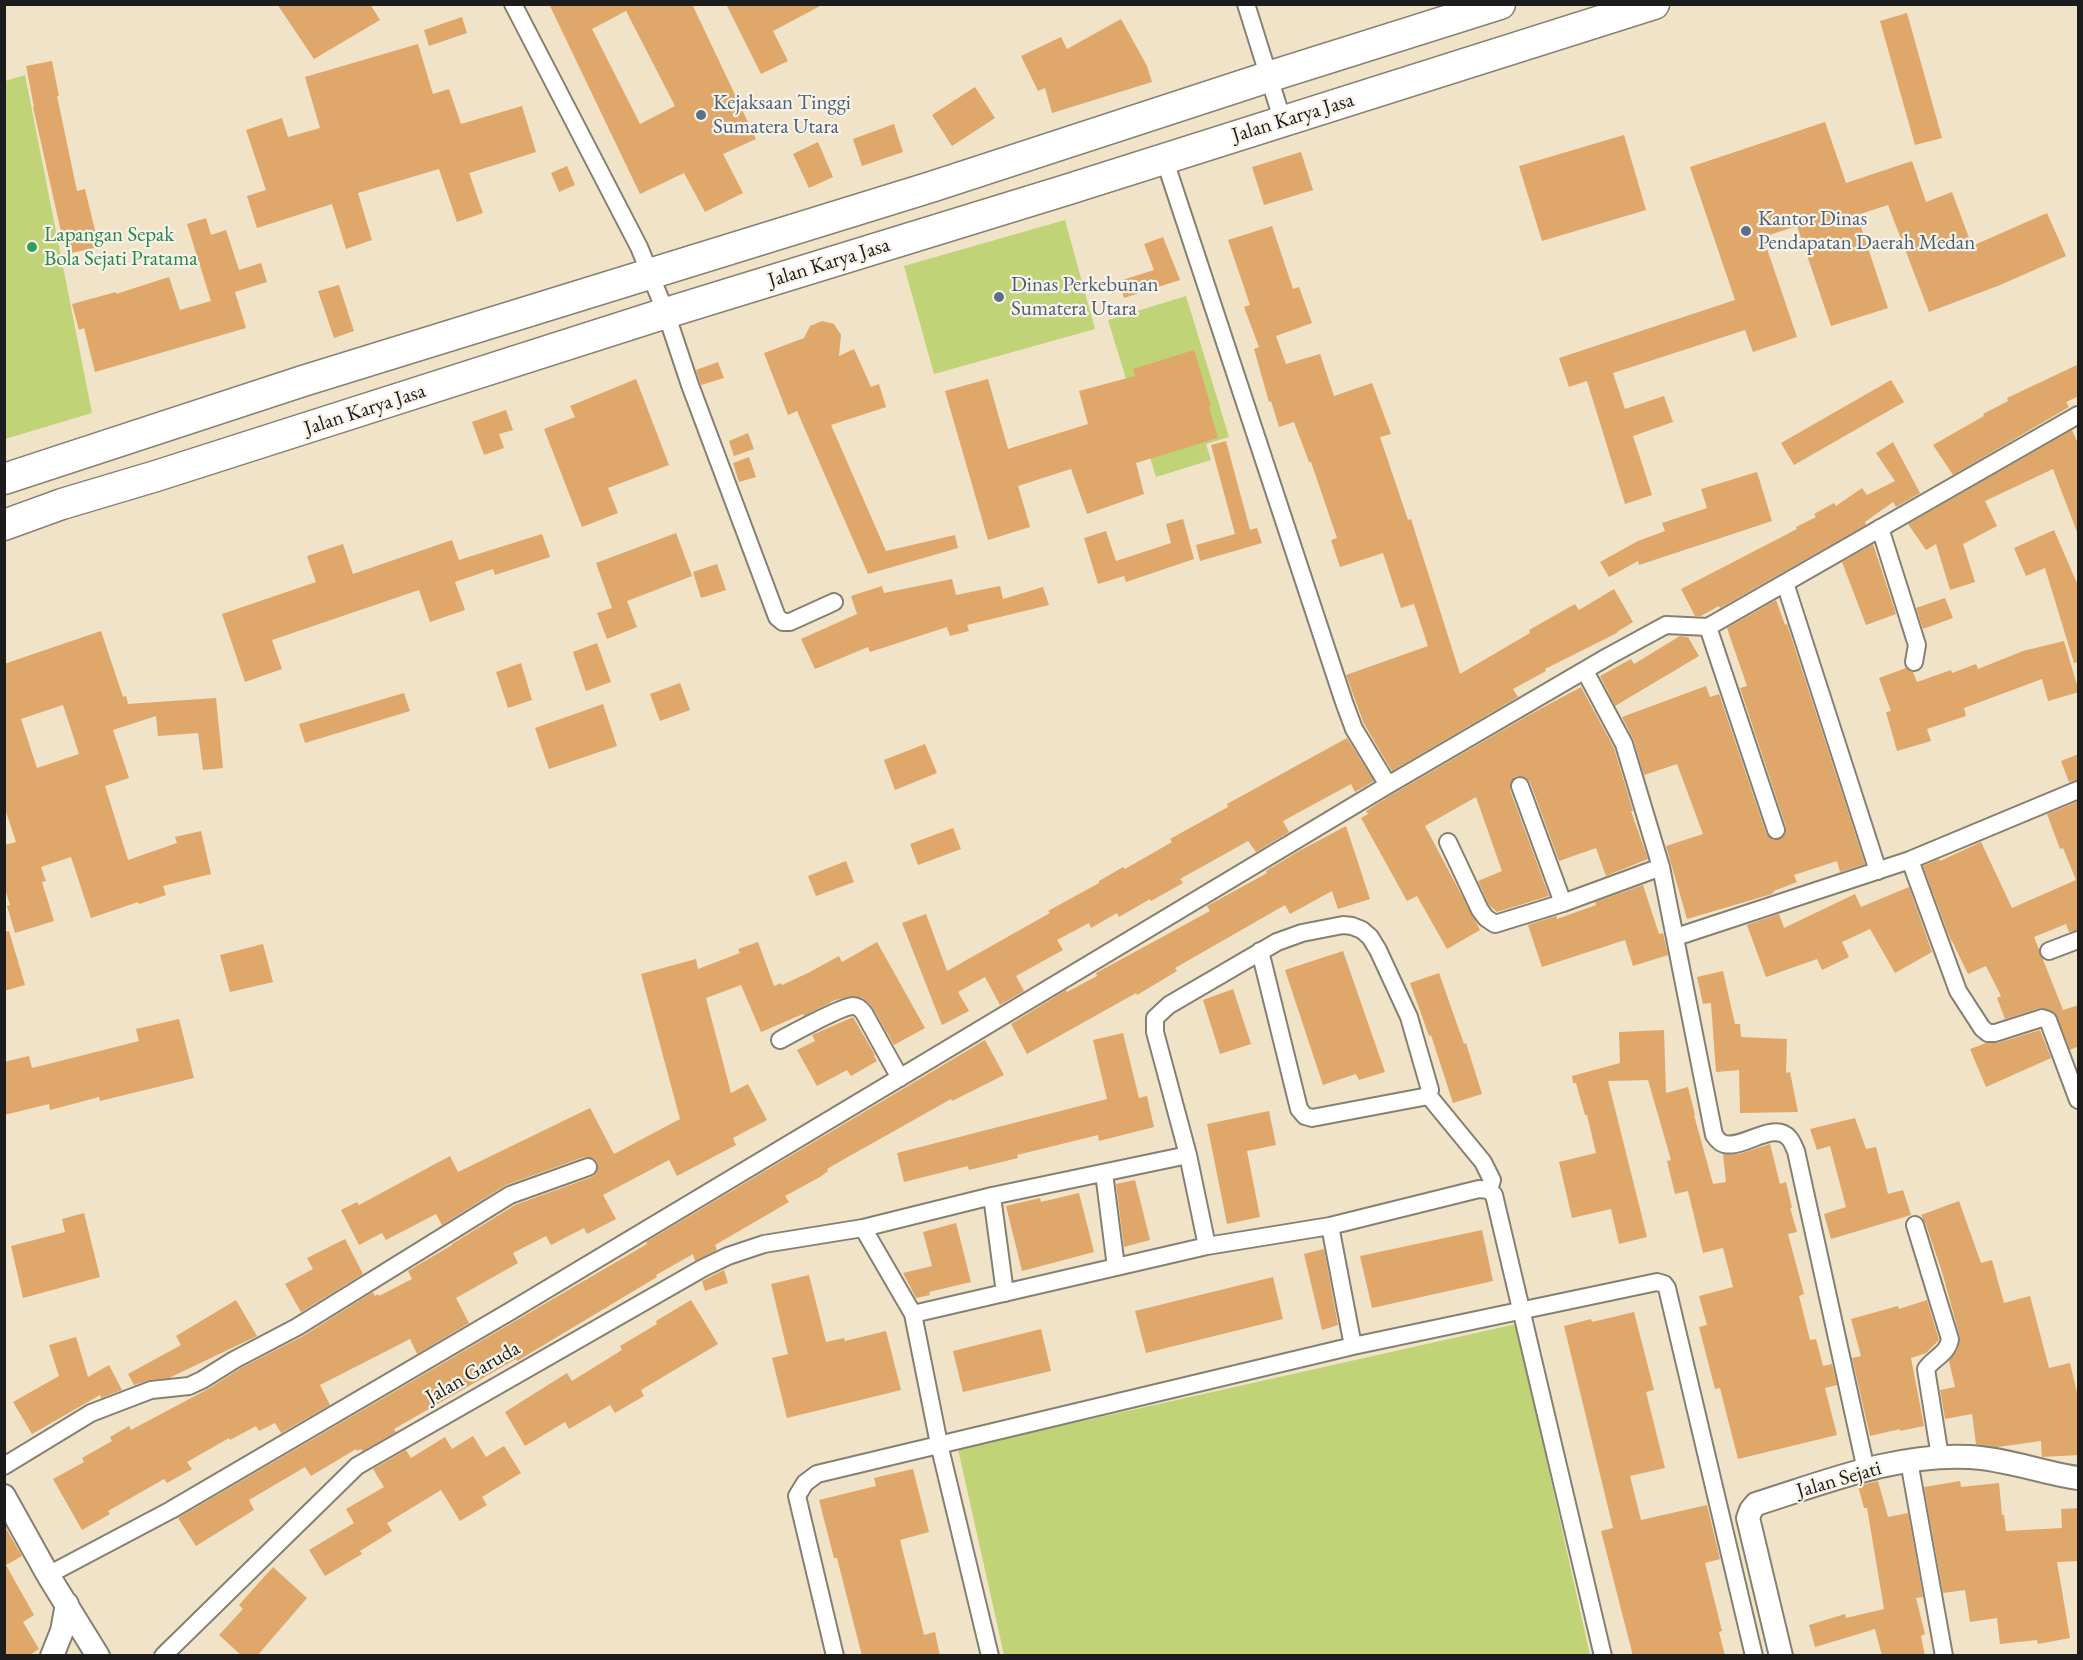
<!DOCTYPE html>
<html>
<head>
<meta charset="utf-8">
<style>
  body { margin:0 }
  #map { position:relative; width:2083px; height:1660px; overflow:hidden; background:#f1e3c7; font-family:"EB Garamond",serif }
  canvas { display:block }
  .frame { position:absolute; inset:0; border:6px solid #1c1c1c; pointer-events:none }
</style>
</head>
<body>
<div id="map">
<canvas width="2083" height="1660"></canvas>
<div class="frame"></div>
</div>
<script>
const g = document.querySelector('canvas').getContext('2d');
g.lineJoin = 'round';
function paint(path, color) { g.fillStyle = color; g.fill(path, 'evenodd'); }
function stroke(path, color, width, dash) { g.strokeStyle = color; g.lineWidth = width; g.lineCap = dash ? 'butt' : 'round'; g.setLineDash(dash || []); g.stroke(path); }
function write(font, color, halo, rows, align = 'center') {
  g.font = font + ' "EB Garamond",serif'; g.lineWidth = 4.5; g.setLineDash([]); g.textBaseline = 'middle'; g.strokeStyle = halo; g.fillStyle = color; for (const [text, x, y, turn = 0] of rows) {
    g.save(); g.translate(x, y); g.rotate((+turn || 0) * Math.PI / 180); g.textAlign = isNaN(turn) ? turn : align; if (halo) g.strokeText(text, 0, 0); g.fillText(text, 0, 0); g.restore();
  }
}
paint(new Path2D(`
  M25 75 92 413 5 439V81Z
  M1065 220 1095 329 934 374 904 266Z
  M1186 296 1229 437 1206 444 1211 460 1156 477 1108 320Z
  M1516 1324 1590 1655H1004L958 1449Z`), '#c0d376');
paint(new Path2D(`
  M277 4H370L380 20 314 59Z
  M549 4H692L756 139 723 154 743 193 705 212 684 173 640 194ZM626 11 675 106 640 124 592 29Z
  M726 4H824L773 31 788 61 761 74Z
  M1907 13 1942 138 1915 145 1880 21Z
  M462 17 467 33 429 46 424 30Z
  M1121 19 1147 66 1152 82 1052 113 1045 88 1038 91 1021 56 1061 37 1067 49Z
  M418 44 433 94 449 89 461 124 522 106 536 152 469 173 483 213 457 222 439 169 358 193 372 240 346 249 332 204 257 228 247 196 266 190 246 130 282 118 288 137 320 128 305 77Z
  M52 61 59 96H57L77 191 85 189 99 247 66 254 33 107H34L26 66Z
  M975 87 995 118 952 146 932 115Z
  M1825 122 1846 183 1912 161 1926 202 1952 192 1972 246 2047 213 2066 256 2000 285 1929 312 1888 205 1857 215 1888 308 1831 326 1797 226 1763 237 1797 337 1753 352 1745 330 1613 373 1625 409 1664 396 1673 422 1633 436 1652 495 1625 504 1587 381 1569 387 1559 358 1735 300 1690 167Z
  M894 124 903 152 862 166 853 139Z
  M1624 135 1646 210 1542 241 1519 166Z
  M818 142 833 177 809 188 793 154Z
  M1301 152 1313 190 1264 205 1252 167Z
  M567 166 575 185 559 192 551 173Z
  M206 218 211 235 226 230 239 270 261 263 267 282 235 292 246 328 95 372 84 328 79 330 72 304 116 292V294L169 277 180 310 211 301 187 224Z
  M1272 226 1293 289 1299 287 1312 323 1276 336 1286 364 1320 354 1334 396 1372 383 1391 434 1380 437 1408 520 1411 519 1460 674 1530 633 1529 630 1575 604 1579 610 1614 589 1633 622 1617 632V633L1545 669 1546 671 1513 689 1518 697 1392 771 1364 724 1346 675 1428 646 1414 604 1401 608 1383 553 1340 567 1331 540 1337 538 1311 462H1309L1294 422 1279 427 1271 401 1269 402 1254 349 1259 347 1244 307 1250 305 1228 240Z
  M1163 237 1180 280 1124 298 1119 281 1154 270 1144 244Z
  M339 285 354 331 334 338 318 291Z
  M822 321 834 324 841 335 839 356 854 349 871 387 879 384 886 407 831 425 886 551 955 535 958 548 868 574 797 411 788 415 764 353 804 338 810 326Z
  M1194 350 1211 406 1209 407 1218 438 1136 463 1144 494 1087 514 1071 469 1018 486 1030 527 988 540 945 391 988 379 1008 449 1088 424 1079 391 1135 376 1133 369Z
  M718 362 724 378 701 385 696 370Z
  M2079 364V396L2066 402 2069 407 1953 475 1933 445 1984 416 1983 414 2008 401 2007 398Z
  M636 379 669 465 608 488 618 513 582 527 544 429 575 417 570 406Z
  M1891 380 1904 402 1794 465 1781 443Z
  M506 410 513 430 499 434 504 448 484 455 472 422Z
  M2072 430 2079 446V532H2077L2053 469 1985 501 1997 526 1963 544 1975 582 1950 590 1936 544 1926 550 1908 524Z
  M748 433 754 449 734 456 729 441Z
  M1226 441 1250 530 1257 528 1262 543 1200 561 1196 545 1235 534 1211 445Z
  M1893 442 1920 493 1896 507 1893 502 1865 522 1866 525 1720 608 1719 606 1701 616H1695L1681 589 1797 529 1796 527 1816 517 1814 514 1834 503 1836 506 1862 488 1867 495 1895 481 1876 453Z
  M749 457 756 477 739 482 733 463Z
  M1757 472 1772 521 1639 565 1638 561 1609 577 1600 562 1638 541 1665 531 1662 523 1707 508 1701 489Z
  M1183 519 1194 559 1126 582 1124 576 1098 584 1084 538 1106 531 1116 561 1171 543 1166 524Z
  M2054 530 2079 588V662L2074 663 2045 568 2026 576 2014 548Z
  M676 533 692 576 627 601 637 627 607 639 597 613 612 608 596 563Z
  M542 534 550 557 495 575 493 569 455 582 465 610 430 622 419 590 272 640 282 669 245 682 222 614 316 582 307 556 343 544 353 574 452 540 459 560Z
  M1873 544 1896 614 1866 625 1842 562Z
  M717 564 726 590 701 598 693 572Z
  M952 579 956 595 1000 586 1003 599 1043 587 1049 605 967 625 969 631 950 636 947 627 870 652 868 647 815 669 801 639 857 614 851 596 882 586 884 593Z
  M1945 598 1953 618 1923 629 1916 608Z
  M1776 600 1785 625 1787 624 1865 864 1840 872 1837 861 1794 875 1797 882 1774 891 1772 894 1687 919 1666 846 1703 834 1677 764 1644 775 1634 741 1622 717 1706 686 1710 697 1719 694 1766 833 1773 840 1783 837 1786 833V827L1740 688 1747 686 1727 628Z
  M101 631 123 697 126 696 128 704 216 698 223 768 203 770 198 733 158 736 156 716 113 730 129 778 105 786 128 860 177 843 175 837 201 831 211 874 163 886 166 895 139 904 138 902 91 918 71 857 41 867 46 881 42 882 54 921 15 933 7 906 10 905 4 886V845L16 842 4 806V664ZM63 705 79 754 37 768 21 719Z
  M1680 636 1688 637 1699 656 1615 706 1600 676 1631 659 1634 664Z
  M2064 641 2079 692 2048 701 2042 679 1964 708 1966 716 1927 729 1931 741 1897 751 1886 712 1891 711 1879 678 1906 668 1913 672 1917 682 1951 670 1952 673 1976 664 1978 669 2023 651Z
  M597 643 611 682 586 691 573 652Z
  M521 663 532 700 508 708 496 672Z
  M680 683 690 710 660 721 650 694Z
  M1581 687 1614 748 1633 811H1631L1648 859 1606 876 1596 848 1559 861 1530 782 1522 776H1516L1510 784V790L1549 896 1497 912 1489 905 1478 881 1502 871 1476 797 1425 826 1480 930 1447 949 1417 896 1407 901 1361 818 1368 814 1366 811 1393 794 1529 715Z
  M404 693 410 711 305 743 299 724Z
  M603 704 617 746 549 769 535 728Z
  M1347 738 1374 781 1355 792 1351 784 1283 821 1289 832 1256 852 1248 841 1180 879 1183 883 1151 901 1150 899 1119 917 1117 913 1091 928 1089 923 1057 940 1063 950 1016 976 1024 991 1000 1005 985 977 958 992 969 1011 942 1025 902 923 926 914 947 971 1050 913 1048 911 1099 883V881L1123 867 1125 869 1172 842 1170 839 1228 807 1227 804Z
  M925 744 937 773 895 790 884 760Z
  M2079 754V780L2069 782 2061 761Z
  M2079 801V930L2069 932 2066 924 2034 937 2063 1010 2079 1005V1046L2070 1050 2055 1012 2040 1008 2005 1019 1997 998 2001 996 1986 966 1968 974 1952 941H1951L1923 866 1939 859 1940 861 1981 842 2012 908 2076 880 2063 848 2060 849 2047 814Z
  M1346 826 1370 899 1338 909 1332 891 1290 914 1285 905 1175 968 1177 971 1137 995 1136 993 1027 1054 1011 1024 1066 990 1067 992 1097 976 1096 973 1210 911 1207 906 1267 873 1266 871 1299 851Z
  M953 828 961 849 918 865 910 844Z
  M846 861 854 882 816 896 808 876Z
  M1643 885 1659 934 1663 933 1668 955 1633 966 1625 940 1542 967 1528 925 1556 916 1557 919 1596 905 1595 902Z
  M1909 887 1932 952 1895 973 1870 929 1842 942 1849 957 1822 970 1817 959 1766 977 1747 925 1779 914 1784 928 1855 894 1861 907Z
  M9 931 25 985 4 991V932Z
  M758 942 774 986 781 983 782 985 810 972 839 956 842 962 877 942 925 1028 894 1045 871 1005 863 998 853 996 835 1000 804 1016 803 1014 761 1032 741 985 706 998 731 1093 748 1084 767 1120 733 1138 736 1145 677 1176 669 1160 603 1195 616 1219 587 1234 584 1228 551 1245 546 1236 513 1253 518 1263 456 1298 469 1323 417 1354 410 1339 320 1385 330 1405 281 1433 275 1423 259 1431 256 1426 230 1440 229 1438 187 1462 192 1469 167 1483 164 1479 108 1511 110 1514 82 1530 53 1479 84 1462 82 1458 112 1441 110 1437 129 1426 131 1430 208 1389 241 1368 303 1336 373 1292 375 1296 378 1294 379 1296 412 1279 408 1271 452 1245V1244L515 1205 592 1177 596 1173 598 1164 594 1159 584 1157 506 1185 442 1225 436 1214 386 1240 382 1233 359 1245 341 1210 357 1202 359 1205 450 1156 458 1172 590 1108 614 1154 680 1119 641 974 696 959 698 969 740 953 738 949Z
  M263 944 273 982 230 992 220 955Z
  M1343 951 1385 1072 1359 1080 1356 1074 1323 1085 1285 970Z
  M1723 971 1735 1024H1740L1741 1037 1787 1039 1786 1073 1790 1072 1798 1112 1740 1113 1739 1070 1716 1072 1711 1003 1703 1004 1697 977Z
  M1439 973 1464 1044 1466 1043 1482 1094 1453 1103 1431 1035 1429 1036 1410 983Z
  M1233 989 1251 1044 1220 1054 1203 1000Z
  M853 1017 875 1055 874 1056 877 1061 851 1076 847 1070 817 1086 797 1050 815 1041 812 1035Z
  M179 1019 194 1078 100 1101 99 1097 50 1110 49 1104 4 1115V1062L29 1056 32 1068 80 1056 139 1041 136 1029Z
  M1664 1030 1666 1093 1688 1087 1695 1115H1694L1713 1184 1726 1182 1723 1154H1739L1770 1144 1780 1184 1786 1182 1792 1208H1790L1797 1232 1788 1234 1804 1294 1799 1296 1810 1340 1816 1339 1823 1366 1832 1364 1837 1385 1825 1388 1837 1435 1738 1459 1720 1388 1715 1389 1699 1327 1707 1325 1699 1296 1733 1287 1723 1248 1703 1253 1688 1191 1675 1194 1667 1161 1671 1160 1648 1080 1608 1081 1647 1237 1619 1244 1611 1209 1572 1218 1559 1162 1596 1153 1587 1115H1585L1576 1083H1573L1572 1076 1620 1063 1619 1032Z
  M2040 1030 2051 1058 1986 1087 1970 1049 1986 1043H1998Z
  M1123 1033 1139 1098 1147 1096 1154 1127 1099 1141 1098 1135 1017 1155 1018 1158 969 1170 968 1166 904 1182 897 1153 1107 1099 1093 1040Z
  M985 1040 1004 1075 952 1101 951 1099 846 1158 827 1169 828 1171 820 1177 785 1196 789 1202 715 1245 717 1250 695 1261 693 1254 656 1275 657 1277 517 1361 516 1359 394 1429 396 1432 363 1451 361 1449 357 1451 356 1449 311 1476 305 1467 249 1500 254 1510 196 1546 178 1518 647 1244 646 1242Z
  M1269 1111 1276 1145 1247 1151 1260 1217 1227 1224 1207 1124Z
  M1855 1118 1866 1149 1876 1147 1888 1194 1903 1190 1911 1215 1831 1239 1824 1214 1846 1207 1830 1146 1817 1150 1810 1129Z
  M1135 1180 1150 1240 1124 1247 1116 1184Z
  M1079 1193 1094 1252 1022 1271 1006 1206 1040 1198 1041 1202Z
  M1959 1201 1981 1263 1992 1260 2004 1303 2030 1296 2049 1368 2070 1363 2078 1397 2079 1455 2042 1457 2041 1441 1998 1447 1976 1444 1972 1414 1945 1419 1940 1390 1955 1387 1949 1361 1958 1349 1960 1337 1942 1272 1925 1222 1921 1215Z
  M84 1213 100 1277 23 1298 11 1246 65 1232 62 1219Z
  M956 1223 971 1282 929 1292 930 1295 916 1298 903 1273 932 1266 923 1232Z
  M1482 1230 1493 1281 1372 1308 1360 1256Z
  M345 1239 363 1274 301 1312 285 1284 313 1269 307 1258Z
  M1324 1249 1338 1325 1322 1330 1304 1254Z
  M724 1270 728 1283 705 1291 702 1281Z
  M809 1275 826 1342 844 1338 845 1341 886 1331 901 1390 787 1418 772 1358 788 1354 771 1284Z
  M1273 1277 1283 1319 1146 1353 1135 1311Z
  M236 1300 257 1336 169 1378 150 1380 134 1385 128 1374 181 1345 176 1336Z
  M691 1300 718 1344 641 1390 644 1396 615 1413 610 1405 569 1429 565 1422 525 1446 505 1412 567 1373 572 1381 622 1350 620 1346 657 1324 656 1321Z
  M1927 1300 1939 1340 1926 1353 1911 1358 1924 1426 1900 1431V1429L1870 1436 1852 1358 1861 1356 1851 1319 1898 1306 1899 1309Z
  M1634 1312 1654 1390 1646 1392 1665 1468 1630 1476 1641 1520 1707 1505 1720 1559 1705 1563 1722 1631 1719 1632 1725 1656H1633L1601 1531 1613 1528 1564 1326 1591 1319 1592 1322Z
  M1041 1329 1051 1371 963 1392 953 1351Z
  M76 1337 88 1377 109 1365 122 1390 101 1398 100 1395 32 1434 13 1402 59 1376 49 1345Z
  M473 1436 486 1457 504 1446 521 1473 482 1497 487 1505 460 1521 441 1490 387 1523 392 1531 360 1551 362 1554 325 1576 309 1550 354 1523 346 1509 384 1487 373 1469 406 1450 411 1458 445 1437 452 1449Z
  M913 1469 929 1532 900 1540 924 1635 935 1632 940 1656H862L837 1558H834L819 1500 876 1486 874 1478Z
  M1878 1481 1888 1517 1908 1513 1923 1597 1916 1598 1925 1634 1921 1636 1925 1656H1882L1875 1629 1815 1647 1809 1625 1845 1614 1846 1618 1884 1609 1867 1508H1864L1858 1486Z
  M1960 1481 1961 1487 1999 1483 2002 1515H2004L2006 1531 2062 1528 2061 1509 2079 1508V1561L2057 1562 2070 1638 2038 1644 2037 1640 2000 1644 1997 1618 1970 1622 1965 1590 1943 1593 1924 1487Z
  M4 1525 22 1556 6 1565 34 1615 23 1622 39 1649 28 1656H4Z
  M273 1567 307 1598 257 1656H242L219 1635 243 1609 239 1605Z`), '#dfa769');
const street = new Path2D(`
  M513 4 639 247 666 313 690 385 777 617 783 622H790L834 602
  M1246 4 1283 122
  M1164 158 1344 702 1354 729 1388 785
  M1880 528 1917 645 1914 662
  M1785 583 1878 871
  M1708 627 1776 830
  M1585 671 1624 744 1661 867 1714 1135C1714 1135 1719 1142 1720 1142 1738 1154 1773 1119 1789 1138 1792 1141 1794 1147 1796 1151L1866 1470
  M1520 786 1563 903
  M1448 842 1480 910 1486 918 1495 924 1563 903 1661 867
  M1910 860 1958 991 1982 1028 1988 1033H1995L2042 1018 2048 1020 2078 1100
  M1676 937 1910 860 2078 790
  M2049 951 2078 940
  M780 1040C793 1033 842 1006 853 1006 858 1006 861 1009 864 1013L900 1078
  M1428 1095 1483 1162 1492 1180 1489 1190
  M1104 1173 1116 1267
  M992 1196 1005 1293
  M1915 1225 1950 1339C1948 1354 1933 1358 1926 1369L1940 1457
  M1330 1226 1353 1346
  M863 1228 913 1314
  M1207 1246 1188 1155 1155 1032V1018L1169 1005 1277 942 1302 933 1343 925 1352 926 1362 930 1370 937 1378 950 1409 1017 1430 1090 1428 1095 1423 1097 1312 1118 1305 1116 1299 1109 1260 951
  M1909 1461 1944 1656
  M4 1466 91 1413 151 1390 189 1386 202 1380 234 1360 297 1327 510 1195 588 1167
  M48 1575 171 1510 509 1312 1388 785 1609 656 1666 625 1708 627 2078 415
  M163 1656 357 1466 703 1268 728 1256 764 1244 863 1228 992 1196 1188 1155
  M835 1656 797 1496 805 1483 817 1474 1353 1346 1657 1282 1664 1284 1667 1288 1754 1656
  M990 1656 939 1444 913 1314 1207 1246 1330 1226 1479 1189 1489 1190 1494 1195 1603 1656`);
const secondary = new Path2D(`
  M4 1496 48 1575 98 1656
  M52 1656 62 1631 67 1604
  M1781 1656 1748 1518 1751 1510 1756 1504C1826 1482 1897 1453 1970 1457 2007 1459 2043 1473 2078 1478`);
const highway = new Path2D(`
  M4 479 303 381 931 187 1268 77 1500 4
  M4 525 62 504 156 476 666 313 1066 190 1654 4`);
stroke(street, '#868072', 20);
stroke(secondary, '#868072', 26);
stroke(highway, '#868072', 33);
stroke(street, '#fff', 16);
stroke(secondary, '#fff', 22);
stroke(highway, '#fff', 30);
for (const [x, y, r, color] of [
  [701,115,6,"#5c6f8a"],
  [1746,231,6,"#5c6f8a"],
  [32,247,6,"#2e9e5b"],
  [999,297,6,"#5c6f8a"]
]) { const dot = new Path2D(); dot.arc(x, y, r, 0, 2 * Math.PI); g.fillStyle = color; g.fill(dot); stroke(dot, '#f7f3e8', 2); }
write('21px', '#4e5e75', '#f7f3e8', [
  ["Kejaksaan Tinggi",713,103],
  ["Sumatera Utara",713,127],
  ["Kantor Dinas",1758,219],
  ["Pendapatan Daerah Medan",1758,243],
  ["Dinas Perkebunan",1011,285],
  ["Sumatera Utara",1011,309]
], 'left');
write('21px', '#1c1c1c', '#f7f3e8', [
  ["Jalan Karya Jasa",1293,118,-17],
  ["Jalan Karya Jasa",829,263,-17],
  ["Jalan Karya Jasa",365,410,-18],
  ["Jalan Garuda",473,1373,-30],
  ["Jalan Sejati",1839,1480,-16]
]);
write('21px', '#27864d', '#f7f3e8', [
  ["Lapangan Sepak",44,235],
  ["Bola Sejati Pratama",44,259]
], 'left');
</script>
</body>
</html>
